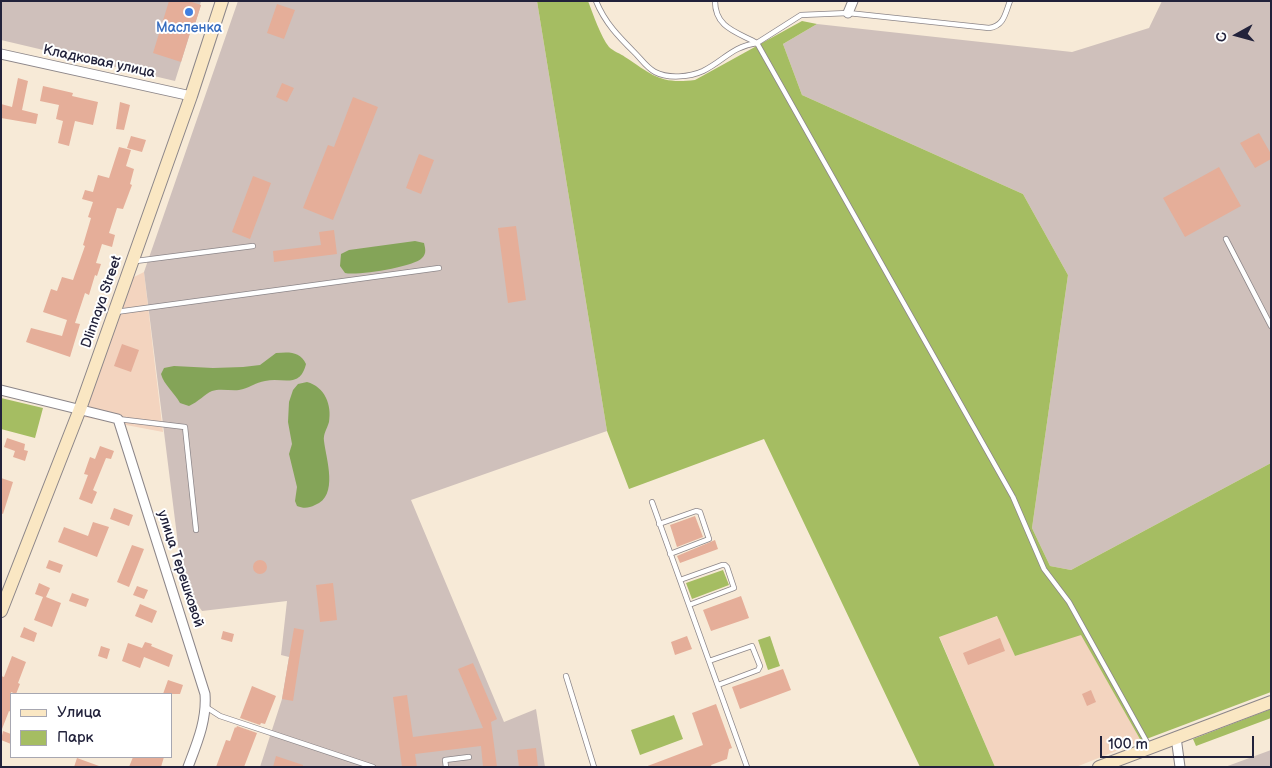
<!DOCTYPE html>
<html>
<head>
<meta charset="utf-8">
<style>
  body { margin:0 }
  #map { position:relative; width:1272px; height:768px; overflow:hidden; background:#f7ead7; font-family:"Balsamiq Sans",sans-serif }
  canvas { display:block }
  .frame { position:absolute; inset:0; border:2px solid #22223b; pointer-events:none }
  .legend { position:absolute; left:10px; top:693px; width:162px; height:65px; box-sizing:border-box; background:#fff; border:1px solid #a7a7b1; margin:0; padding:6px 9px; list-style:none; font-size:15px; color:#22223b }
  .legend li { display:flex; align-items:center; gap:10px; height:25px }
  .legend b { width:25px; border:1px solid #a7a7b1 }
  .north { position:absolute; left:1212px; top:10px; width:50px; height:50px; -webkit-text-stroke:4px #fff; paint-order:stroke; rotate:263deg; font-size:14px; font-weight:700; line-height:20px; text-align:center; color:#22223b }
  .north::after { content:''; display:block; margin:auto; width:18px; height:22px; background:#22223b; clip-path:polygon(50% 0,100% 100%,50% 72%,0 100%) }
  .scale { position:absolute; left:1100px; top:736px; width:154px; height:22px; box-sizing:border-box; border:2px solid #22223b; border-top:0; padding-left:6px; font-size:15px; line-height:18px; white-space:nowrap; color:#22223b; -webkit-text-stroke:4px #fff; paint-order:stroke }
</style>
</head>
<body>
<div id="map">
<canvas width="1272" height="768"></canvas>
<div class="frame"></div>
<ul class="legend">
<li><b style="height:6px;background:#fae7c3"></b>Улица</li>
<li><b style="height:14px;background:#a5bd62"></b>Парк</li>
</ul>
<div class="north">С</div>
<div class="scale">100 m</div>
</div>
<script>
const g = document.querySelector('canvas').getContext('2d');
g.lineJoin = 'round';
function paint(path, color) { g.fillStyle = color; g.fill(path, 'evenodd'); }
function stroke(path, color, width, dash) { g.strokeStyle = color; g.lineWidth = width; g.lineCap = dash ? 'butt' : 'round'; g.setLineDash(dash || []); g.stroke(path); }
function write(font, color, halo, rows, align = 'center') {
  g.font = font + ' "Balsamiq Sans",sans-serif'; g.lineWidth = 4; g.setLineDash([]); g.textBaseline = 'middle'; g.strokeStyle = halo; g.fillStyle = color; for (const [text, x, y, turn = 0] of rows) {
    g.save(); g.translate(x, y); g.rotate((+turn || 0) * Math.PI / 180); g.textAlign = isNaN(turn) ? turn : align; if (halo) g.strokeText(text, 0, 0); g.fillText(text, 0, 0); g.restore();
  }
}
paint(new Path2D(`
  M144 272 155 366 163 432 84 417 132 278Z
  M998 616 1015 656 1081 634 1141 741 1076 767H995L939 636Z`), '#f3d4bf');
paint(new Path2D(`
  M1 1H201L200 5H201L195 24H193L175 81 1 40Z
  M238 1H537L607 431 411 500 504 722 536 709 545 767H260L282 699 289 657 281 655 287 601 202 611 183 584 144 272Z
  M1162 1H1271V463L1071 570 1050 566 1032 528 1068 275 1023 194 802 95 783 44 817 24 1072 52 1149 28Z
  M1271 750V767H1225Z`), '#cfc0bb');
paint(new Path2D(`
  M537 1H588C593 14 601 37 609 47 613 51 621 54 625 57 654 76 660 84 695 80L802 21 817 24 783 44 802 95 1023 194 1068 275 1032 528 1050 566 1071 570 1271 463V692L1141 741 1081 635 1015 656 997 616 939 637 995 767H920L764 439 629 489 607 431Z
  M1 398 43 408 35 438 1 429Z
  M723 570 729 585 692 599 686 583Z
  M770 636 780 666 768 670 758 640Z
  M1271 709V718L1196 746 1193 739Z
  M674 715 683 739 640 755 631 730Z`), '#a5bd62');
paint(new Path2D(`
  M415 241 424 243C425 248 427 253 422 258 414 267 357 276 345 273L340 266 341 254 349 250Z
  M276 353C289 352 300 351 306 364 300 389 283 377 265 381 256 382 248 389 239 390 230 391 220 388 212 391 205 394 198 402 189 406L180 403C174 392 164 385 161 374L164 368 174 366 213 368 243 367 260 365Z
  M307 382C325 387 332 405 329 422 327 429 323 434 324 441 326 459 339 496 315 505 309 508 304 509 297 506L295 501 297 487 289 454 292 444 288 422 289 402 293 390 298 384Z`), '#84a458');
paint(new Path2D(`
  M169 1H189L201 5 195 24 193 23 181 62 153 53Z
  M277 4 295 10 284 39 267 33Z
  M18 78 28 81 22 110 38 114 36 124 1 118V104L12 107Z
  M282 83 294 88 287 102 276 97Z
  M43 86 73 93 72 96 98 102 93 125 75 121 69 146 58 143 63 121 56 119 59 105 40 101Z
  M353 97 378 107 333 220 303 208 328 145 334 147Z
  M120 102 130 105 124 130 116 129Z
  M1259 133 1271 154V159L1255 168 1240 143Z
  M131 136 146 140 142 152 127 148Z
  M119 147 131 150 126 166 134 169 130 184 132 185 123 209 117 208 109 233 115 235 112 247 102 244 96 263 101 264 97 276 95 275 89 295 85 293 75 323 80 324 70 357 26 342 31 328 62 336 67 320 43 312 51 289 57 291 62 277 73 280 85 246 83 245 91 218 88 217 93 202 82 199 85 190 93 192 98 175 109 178Z
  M419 154 434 160 421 194 406 188Z
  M1219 167 1241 206 1185 237 1163 198Z
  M253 176 271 183 250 239 232 232Z
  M516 226 526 300 508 303 498 228Z
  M334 230 337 254 274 262 273 251 321 245 319 232Z
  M122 344 139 350 131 372 114 366Z
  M7 438 25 444 24 450 28 451 25 461 13 457 15 451 4 447Z
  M100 446 114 451 111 459 106 458 93 490 97 492 92 504 79 499 88 475 84 474 90 457 95 459Z
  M1 478 13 482 3 514 1 513Z
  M114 508 133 515 129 526 110 519Z
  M695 516 703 537 677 547 670 525Z
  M93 522 109 527 97 557 58 542 64 527 88 536Z
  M715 540 718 549 680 563 677 556Z
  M132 545 144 549 129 587 117 582Z
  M49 560 63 565 60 573 46 568Z
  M253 567a7 7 0 1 1 14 0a7 7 0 1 1-14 0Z
  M39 583 50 588 46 597 61 603 52 627 34 620 43 597 35 594Z
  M333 583 337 620 320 622 316 585Z
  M137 586 148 590 144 599 133 595Z
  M72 593 89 599 86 607 69 601Z
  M741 596 749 618 711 631 703 610Z
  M140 604 157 611 152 623 135 616Z
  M24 627 37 633 34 642 20 637Z
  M294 628 304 630 293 701 282 699Z
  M223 631 234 634 232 642 221 639Z
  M687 636 692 649 675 655 671 642Z
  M1000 638 1005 651 968 665 963 653Z
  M145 642 152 644 151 646 173 655 169 667 144 657 140 668 122 661 128 643 142 648Z
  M101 646 110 649 107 659 98 656Z
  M12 656 26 662 18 683 20 684 16 694 11 692V712L9 711 2 729 1 676 4 677Z
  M473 663 497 719 491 722 497 767H483L481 746 415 754 417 767H402L393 697 407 695 413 737 483 728 458 669Z
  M783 669 791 690 740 709 732 687Z
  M168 680 183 685 180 694H163Z
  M252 686 276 696 265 724 261 723 260 725 240 718Z
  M1091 690 1096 702 1087 706 1082 694Z
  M716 704 732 748 729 749 727 759 711 765 712 767H645L703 745 692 713Z
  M237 726 257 733 244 767H216L226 740 230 741 235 727 236 728Z
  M3 731 11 734V744L1 740Z
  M536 748 538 767H519L517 750Z
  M276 756 303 765V767H273Z
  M133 757H164L161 767H129Z
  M77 758 99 766V767H74Z`), '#e5ae99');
const lane = new Path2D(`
  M596 1C605 23 619 37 635 53 641 59 647 68 655 72 668 79 690 77 703 71 725 60 731 47 757 43L1013 497 1044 569 1069 602 1149 746
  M715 1C715 28 737 32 757 43L801 15 848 13 989 28C1004 26 1005 14 1010 1
  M1226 239 1271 326
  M136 261 253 246
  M116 312 439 268
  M118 419 185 427 196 530
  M652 502 747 767
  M659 524 696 511 700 512 709 539 670 554
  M680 580 722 565H725L727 567 734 588 689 605
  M709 661 752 646 760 666 758 670 718 685
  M566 676 594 767
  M206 707 220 716 373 767
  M446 767 445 760 469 757`);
const street = new Path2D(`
  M848 13 853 1
  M1 54 191 96
  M1 390 118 419 205 694C207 720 197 743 188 767
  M1176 737 1180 767`);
const secondary = new Path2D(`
  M1 611 80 409 191 96 222 1
  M1099 767 1271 702`);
stroke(lane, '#8c8689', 6);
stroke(street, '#8c8689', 11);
stroke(secondary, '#8c8689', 14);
stroke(lane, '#fff', 4.5);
stroke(street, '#fff', 9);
stroke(secondary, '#fae7c3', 12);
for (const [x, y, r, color] of [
  [189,12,5,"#3f7fe0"]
]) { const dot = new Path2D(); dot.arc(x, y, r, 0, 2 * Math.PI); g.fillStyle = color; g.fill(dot); stroke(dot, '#fff', 2); }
write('14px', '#366cbe', '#fff', [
  ["Масленка",189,28]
]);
write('14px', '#22223b', '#fff', [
  ["Кладковая улица",99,62,12],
  ["Dlinnaya Street",102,302,-71],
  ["улица Терешковой",180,569,72]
]);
</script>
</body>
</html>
